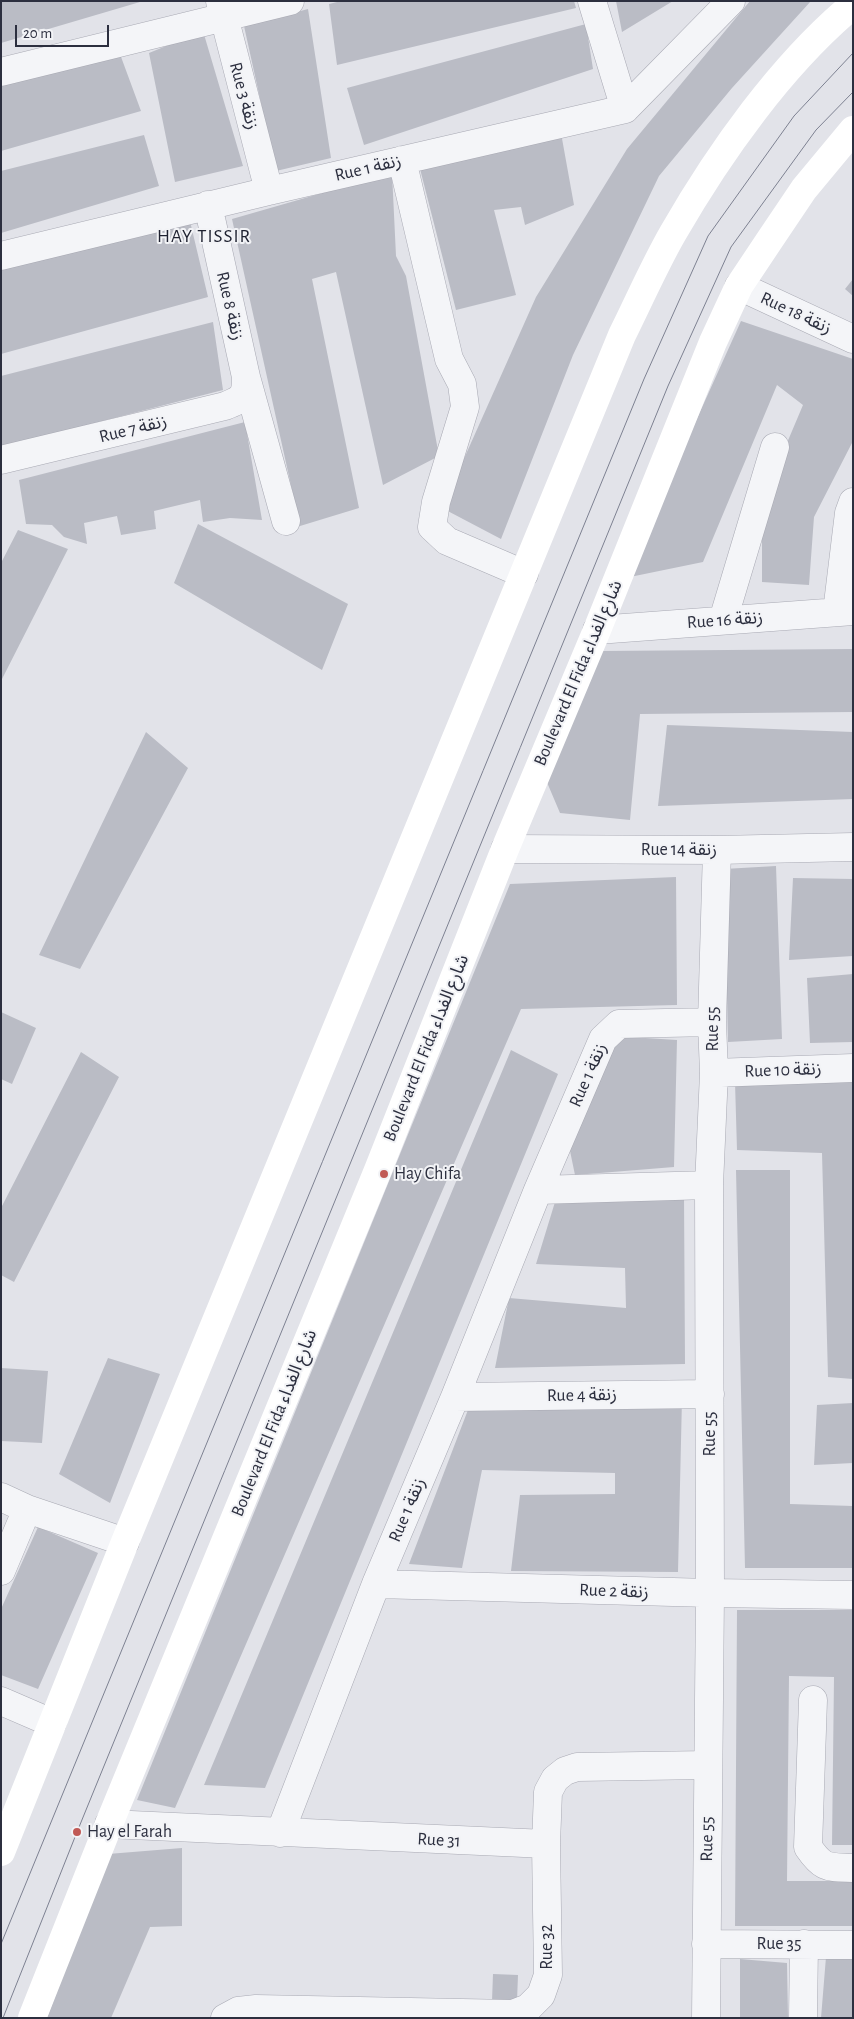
<!DOCTYPE html>
<html>
<head>
<meta charset="utf-8">
<style>
  body { margin:0 }
  #map { position:relative; width:854px; height:2019px; overflow:hidden; background:#e2e3e9; font-family:"Alegreya Sans",sans-serif }
  canvas { display:block }
  .frame { position:absolute; inset:0; border:2px solid #2c2f3f; pointer-events:none }
  .scale { position:absolute; left:15px; top:25px; width:94px; height:22px; box-sizing:border-box; border:2px solid #2c2f3f; border-top:0; padding-left:6px; font-size:15px; line-height:18px; white-space:nowrap; color:#2c2f3f; -webkit-text-stroke:4px #f2f3f6; paint-order:stroke }
</style>
</head>
<body>
<div id="map">
<canvas width="854" height="2019"></canvas>
<div class="frame"></div>
<div class="scale">20 m</div>
</div>
<script>
const g = document.querySelector('canvas').getContext('2d');
g.lineJoin = 'round';
function paint(path, color) { g.fillStyle = color; g.fill(path, 'evenodd'); }
function stroke(path, color, width, dash) { g.strokeStyle = color; g.lineWidth = width; g.lineCap = dash ? 'butt' : 'round'; g.setLineDash(dash || []); g.stroke(path); }
function write(font, color, halo, rows, align = 'center') {
  g.font = font + ' "Alegreya Sans","Noto Sans Arabic",sans-serif'; g.lineWidth = 4; g.setLineDash([]); g.textBaseline = 'middle'; g.strokeStyle = halo; g.fillStyle = color; for (const [text, x, y, turn = 0] of rows) {
    g.save(); g.translate(x, y); g.rotate((+turn || 0) * Math.PI / 180); g.textAlign = isNaN(turn) ? turn : align; if (halo) g.strokeText(text, 0, 0); g.fillText(text, 0, 0); g.restore();
  }
}
paint(new Path2D(`
  M1 1H140V2L1 43Z
  M341 1H574L576 8 337 65 329 4Z
  M616 1H673L622 32Z
  M750 1H811L732 88 659 176 573 355 501 539 442 508 536 297 627 149Z
  M308 9 331 158 276 171 244 26Z
  M586 24 593 69 364 145 347 88Z
  M203 31 243 166 175 182 149 53Z
  M117 46 141 111 1 151V79Z
  M561 133 574 205 525 225 521 207 494 210 516 295 456 310 418 161Z
  M144 135 159 186 1 233V171Z
  M392 173 396 256 406 276 439 456 383 485 336 272 312 279 359 508 300 526 232 219Z
  M189 217 208 297 1 354V269Z
  M853 279V296L845 289Z
  M741 321 853 359V441L814 517 809 585 762 582V502L803 405 777 385 703 562 625 578Z
  M213 322 223 390 1 447V376Z
  M245 422 262 520 230 518 203 522 200 500 154 511 156 529 121 535 117 516 84 523 87 544 64 537 52 525 26 524 19 480Z
  M198 524 348 604 322 670 174 583Z
  M18 530 68 549 1 681V563Z
  M853 649V712L640 714 630 820 560 813 546 780 602 651Z
  M667 725 853 732V799L658 806Z
  M146 732 188 768 80 969 39 955Z
  M776 866 782 1039 728 1042 724 869Z
  M676 877 677 1005 521 1009 175 1808 137 1800 510 884Z
  M793 878 853 879V956L789 960Z
  M853 974V1042L810 1043 807 978Z
  M1 1012 36 1028 12 1084 1 1079Z
  M614 1036 677 1040 674 1167 575 1175 569 1146Z
  M511 1050 558 1074 265 1788 204 1785Z
  M81 1052 119 1077 14 1282 1 1275V1208Z
  M853 1074V1379L828 1377 822 1153 737 1150 735 1082Z
  M736 1170H790V1504L853 1506V1568H745Z
  M684 1195 685 1364 495 1368 509 1298 626 1308 625 1268 536 1264 555 1202Z
  M108 1358 160 1374 110 1503 59 1474Z
  M1 1368 48 1371 42 1443 1 1441Z
  M682 1398 678 1572 511 1571 520 1495 615 1494V1473L482 1470 462 1568 409 1564 471 1402Z
  M853 1403V1463L814 1465 817 1405Z
  M38 1527 98 1553 38 1689 1 1675V1609Z
  M737 1610H853V1845H832L834 1677 789 1676 787 1881H853V1926H735Z
  M182 1848V1926L150 1927 111 2018H47L108 1854Z
  M826 1957 853 1958V2018H821Z
  M740 1959 787 1963 788 2018H740Z
  M493 1974 518 1975 517 2001H492Z`), '#babcc5');
const street = new Path2D(`
  M220 1 269 191
  M1 72 290 1
  M625 109 731 1
  M402 160 449 359 462 384 465 407 436 502 432 527 447 541 524 574
  M208 205 246 377 286 521
  M1 256 269 191 625 109 592 1
  M739 286 853 339
  M1 460 225 406C243 399 246 396 246 377
  M837 612 849 513 853 502
  M723 620 775 447
  M597 630 853 611
  M505 849 717 850 853 847
  M714 1073 853 1068
  M538 1190 709 1185
  M455 1397 710 1394
  M1 1497 27 1509 125 1542
  M1 1571 27 1509
  M376 1584 710 1593 853 1595
  M813 1700 808 1847C823 1869 827 1867 853 1868
  M1 1701 52 1723
  M109 1824 546 1844
  M280 1833 376 1584 455 1397 538 1190 603 1039 619 1024 712 1022
  M706 1944 853 1945
  M225 2018 238 2011 256 2009 513 2014 528 2008 541 1995 548 1975 546 1844 548 1792 555 1779 565 1771 577 1767 708 1765
  M706 2018 710 1593 709 1185 714 1073 712 1022 717 850
  M803 2018 804 1944`);
stroke(street, '#a8a9b3', 29);
stroke(street, '#f4f5f8', 28);
stroke(new Path2D(`
  M1 1852 125 1542 622 335C639 301 654 266 673 233 719 153 782 64 853 5
  M32 2018 109 1824 378 1170 505 849 597 630 713 342 739 286 769 241 804 189 853 130`), '#fff', 28);
stroke(new Path2D(`
  M1 1944 644 379 708 236 794 116 853 53
  M3 2018 77 1832 668 386 731 247 816 130 853 92`), '#7d8191', 1);
for (const [x, y, r, color] of [
  [384,1174,5,"#c05955"],
  [77,1832,5,"#c05955"]
]) { const dot = new Path2D(); dot.arc(x, y, r, 0, 2 * Math.PI); g.fillStyle = color; g.fill(dot); stroke(dot, '#f2f3f6', 2); }
write('18px', '#2c2f3f', '#f2f3f6', [
  ["Rue 3 زنقة",244,96,75],
  ["Rue 1 زنقة",368,168,-13],
  ["Rue 8 زنقة",230,306,77],
  ["Rue 18 زنقة",796,313,25],
  ["Rue 7 زنقة",133,429,-14],
  ["Rue 16 زنقة",725,620,-4],
  ["Boulevard El Fida شارع الفداء",578,673,-67],
  ["Rue 14 زنقة",679,850],
  ["Rue 55",713,1029,-90],
  ["Boulevard El Fida شارع الفداء",426,1048,-68],
  ["Rue 10 زنقة",783,1070,-2],
  ["Rue 1 زنقة",588,1075,-66],
  ["Rue 4 زنقة",582,1395,-1],
  ["Boulevard El Fida شارع الفداء",274,1423,-68],
  ["Rue 55",710,1434,-90],
  ["Rue 1 زنقة",407,1510,-67],
  ["Rue 2 زنقة",614,1591,2],
  ["Rue 55",707,1839,-89],
  ["Rue 31",439,1840,3],
  ["Rue 35",779,1944],
  ["Rue 32",547,1947,-90]
]);
write('18px', '#2c2f3f', '#f2f3f6', [
  ["Hay Chifa",394,1174],
  ["Hay el Farah",87,1832]
], 'left');
g.letterSpacing = '1px';
write('19px', '#1e2130', '#f2f3f6', [
  ["HAY TISSIR",204,236]
]);
g.letterSpacing = '0px';
</script>
</body>
</html>
